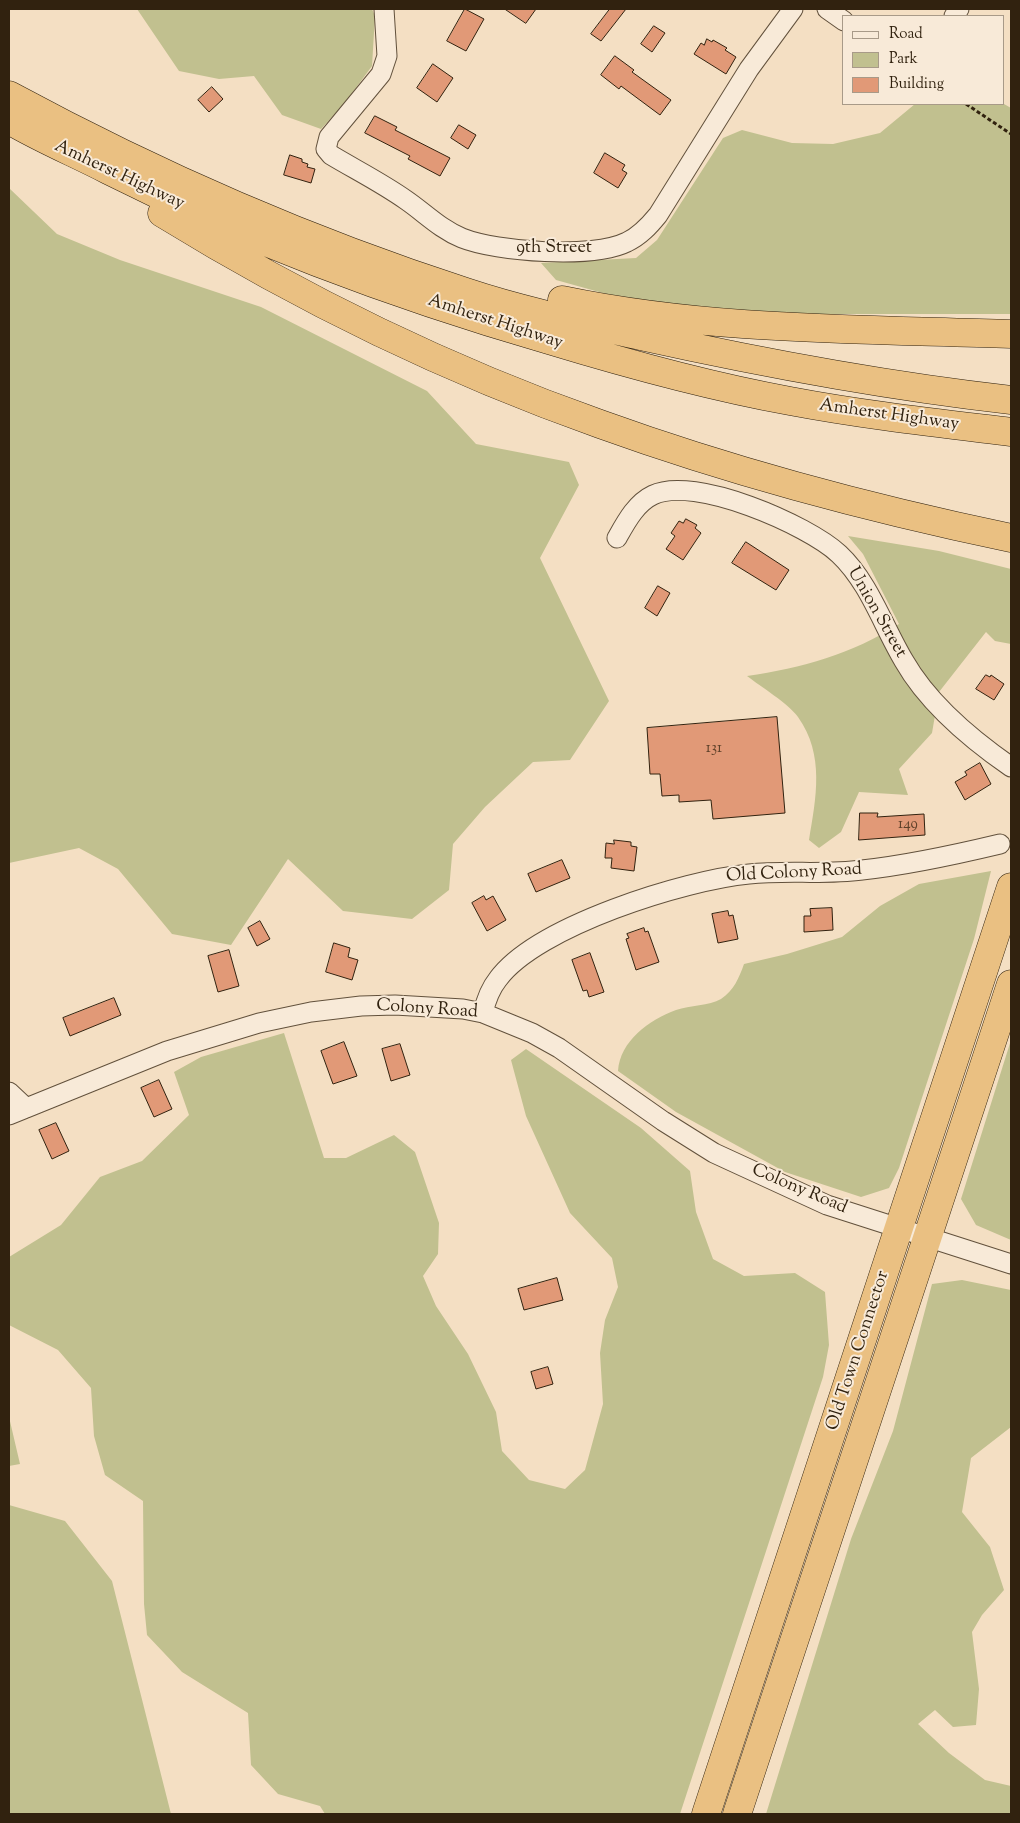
<!DOCTYPE html>
<html>
<head>
<meta charset="utf-8">
<style>
  body { margin:0 }
  #map { position:relative; width:1020px; height:1823px; overflow:hidden; background:#f4dfc3; font-family:"Sorts Mill Goudy",serif }
  canvas { display:block }
  .frame { position:absolute; inset:0; border:10px solid #31220f; pointer-events:none }
  .legend { position:absolute; left:842px; top:15px; width:162px; height:90px; box-sizing:border-box; background:#f8ead8; border:1px solid #a89a88; margin:0; padding:6px 9px; list-style:none; font-size:15px; color:#31220f }
  .legend li { display:flex; align-items:center; gap:10px; height:25px }
  .legend b { width:25px; border:1px solid #a89a88 }
</style>
</head>
<body>
<div id="map">
<canvas width="1020" height="1823"></canvas>
<div class="frame"></div>
<ul class="legend">
<li><b style="height:6px;background:#f8ead8"></b>Road</li>
<li><b style="height:14px;background:#c1c08f"></b>Park</li>
<li><b style="height:14px;background:#e19977"></b>Building</li>
</ul>
</div>
<script>
const g = document.querySelector('canvas').getContext('2d');
g.lineJoin = 'round';
function paint(path, color) { g.fillStyle = color; g.fill(path, 'evenodd'); }
function stroke(path, color, width, dash) { g.strokeStyle = color; g.lineWidth = width; g.lineCap = dash ? 'butt' : 'round'; g.setLineDash(dash || []); g.stroke(path); }
function write(font, color, halo, rows, align = 'center') {
  g.font = font + ' "Sorts Mill Goudy",serif'; g.lineWidth = 4; g.setLineDash([]); g.textBaseline = 'middle'; g.strokeStyle = halo; g.fillStyle = color; for (const [text, x, y, turn = 0] of rows) {
    g.save(); g.translate(x, y); g.rotate((+turn || 0) * Math.PI / 180); g.textAlign = isNaN(turn) ? turn : align; if (halo) g.strokeText(text, 0, 0); g.fillText(text, 0, 0); g.restore();
  }
}
paint(new Path2D(`
  M137 9H372L375 16 372 66 344 104 321 129 282 115 254 76 219 79 179 71Z
  M915 104H1004L1011 108V314H743L628 300 556 280 541 263 636 258 657 240 723 138 742 130 792 143 833 144 880 133Z
  M9 188 57 234 120 260 261 307 427 391 476 444 569 462 579 485 540 558 609 701 570 760 533 762 485 807 453 844 449 890 412 919 343 911 288 859 231 945 172 934 118 869 79 848 9 863Z
  M848 536 939 551 1011 569V644L995 641 986 632 939 692 932 733 899 769 908 795 859 792 841 832 819 848 809 840C816 798 825 755 798 717 788 703 761 687 747 676 802 668 852 654 899 624L863 554Z
  M991 871 974 939 899 1168 889 1188 861 1197 785 1172 676 1112 618 1071C620 1041 649 1020 676 1010 690 1005 709 1006 721 999 734 990 739 978 744 964L787 954 842 937 880 906 919 884Z
  M284 1033 324 1158H346L394 1135 415 1152 439 1223 438 1254 423 1276 436 1306 468 1354 496 1412 502 1451 529 1480 565 1489 585 1470 603 1404 600 1353 605 1320 618 1287 612 1258 570 1213 526 1116 511 1060 526 1049 641 1128 690 1171 696 1212 713 1259 744 1276 795 1273 825 1292 829 1345 823 1377 680 1814H325L320 1806 278 1794 251 1765 248 1713 182 1672 147 1635 144 1604 143 1501 105 1475 94 1436 91 1388 58 1350 9 1325V1257L61 1225 100 1177 142 1161 189 1115 174 1072 201 1057Z
  M1011 1040V1240L976 1225 961 1199Z
  M962 1280 1011 1290V1427L971 1458 962 1512 990 1547 1004 1590 982 1615 972 1632 979 1689 976 1725 953 1727 935 1710 918 1724 949 1753 985 1780 1011 1786V1814H766L851 1539 893 1431 932 1284Z
  M9 1417 20 1464 9 1466Z
  M9 1505 65 1521 112 1581 171 1814H9Z`), '#c1c08f');
const building = new Path2D(`
  M465 9 484 19 466 51 447 41Z
  M505 9H536L526 23Z
  M610 9H626L601 41 591 34Z
  M654 26 665 33 652 52 641 44Z
  M707 39 712 42 713 40 727 48 725 50 736 57 726 74 694 54 701 43 704 45Z
  M615 56 634 70 632 72 671 100 660 115 621 86 619 89 601 75Z
  M433 64 453 78 437 102 417 88Z
  M212 87 223 99 209 112 198 100Z
  M375 116 397 127 395 130 450 158 440 176 408 159 410 156 365 133Z
  M459 125 476 135 468 149 451 138Z
  M605 153 625 165 622 170 627 173 618 188 594 173Z
  M290 155 302 159V162L308 164 307 167 315 169 311 183 284 175Z
  M686 519 697 525 695 528 701 533 683 560 666 549 675 536 671 533 679 521 683 523Z
  M746 542 789 570 776 590 732 563Z
  M658 586 670 593 657 616 645 608Z
  M986 675 990 677 991 675 1004 684 994 700 976 689Z
  M777 717 785 813 713 819 711 800 679 802V795L662 796 660 774H650L647 728Z
  M980 763 991 784 965 800 955 782 967 775 965 772Z
  M860 813H878L877 817 924 814 925 835 859 840Z
  M614 840 631 842V846L637 847 634 871 611 868 612 858H605L606 843 614 844Z
  M562 860 570 878 536 892 528 874Z
  M484 896 486 900 493 896 506 920 487 931 472 903Z
  M832 908 833 930 804 932V916H811L810 909Z
  M728 911 729 916 733 915 738 939 718 943 712 914Z
  M260 921 270 939 257 946 248 928Z
  M644 928 645 932 648 931 659 962 636 970 626 939 629 938 627 934Z
  M334 943 350 948 348 957 358 960 352 980 326 972Z
  M229 950 239 986 218 992 208 956Z
  M590 953 604 992 589 997 587 990 583 991 572 960Z
  M114 998 121 1015 70 1036 63 1018Z
  M344 1042 357 1076 333 1084 321 1051Z
  M400 1044 410 1075 391 1081 382 1049Z
  M159 1080 172 1109 154 1117 141 1088Z
  M56 1123 69 1151 52 1159 39 1130Z
  M557 1278 563 1300 524 1310 518 1289Z
  M548 1367 553 1384 536 1389 531 1372Z`);
paint(building, '#e19977');
stroke(building, '#31220f', 1);
const minor = new Path2D(`
  M384 9 387 56 381 74 329 137 326 149 331 155C356 170 382 183 406 200 425 213 440 229 462 238 497 252 593 259 627 242 640 236 649 226 658 215L749 69 793 9
  M827 9 844 21
  M954 16 959 9
  M617 538C626 522 636 503 653 495 694 475 808 525 839 554 869 582 883 626 904 661 928 703 972 740 1011 767
  M483 1013C486 1000 490 989 498 979 537 926 685 880 749 874 786 870 825 875 862 870 909 865 954 855 1000 844
  M9 1092 26 1108
  M9 1115 167 1051 259 1023 311 1012 361 1006 395 1005 463 1009 483 1013 532 1033 559 1048 663 1121 714 1153 827 1205 1011 1264`);
const highway = new Path2D(`
  M9 95C155 174 308 241 466 292 523 311 582 323 641 336 763 363 887 386 1011 400
  M9 120C41 139 75 153 108 170 249 241 397 296 549 340 628 364 708 386 790 401 864 415 937 423 1011 432
  M162 213C300 298 447 370 600 424 733 472 872 509 1011 538
  M562 300C710 331 861 329 1011 334
  M706 1814 1011 887
  M737 1814 1011 984`);
stroke(minor, '#62513c', 21);
stroke(highway, '#31220f', 29);
stroke(new Path2D(`
  M966 104 1011 134`), '#31220f', 3, [4, 2.5]);
stroke(minor, '#f8ead8', 19);
stroke(highway, '#eac082', 28);
write('15px', '#5d4029', null, [
  ["131",714,749],
  ["149",908,825]
]);
write('18px', '#31220f', '#f8ead8', [
  ["Amherst Highway",119,176,25],
  ["9th Street",554,249],
  ["Amherst Highway",495,323,18],
  ["Amherst Highway",889,416,8],
  ["Union Street",876,613,60],
  ["Old Colony Road",794,874,-3],
  ["Colony Road",427,1010,4],
  ["Colony Road",799,1190,23],
  ["Old Town Connector",859,1351,-72]
]);
</script>
</body>
</html>
